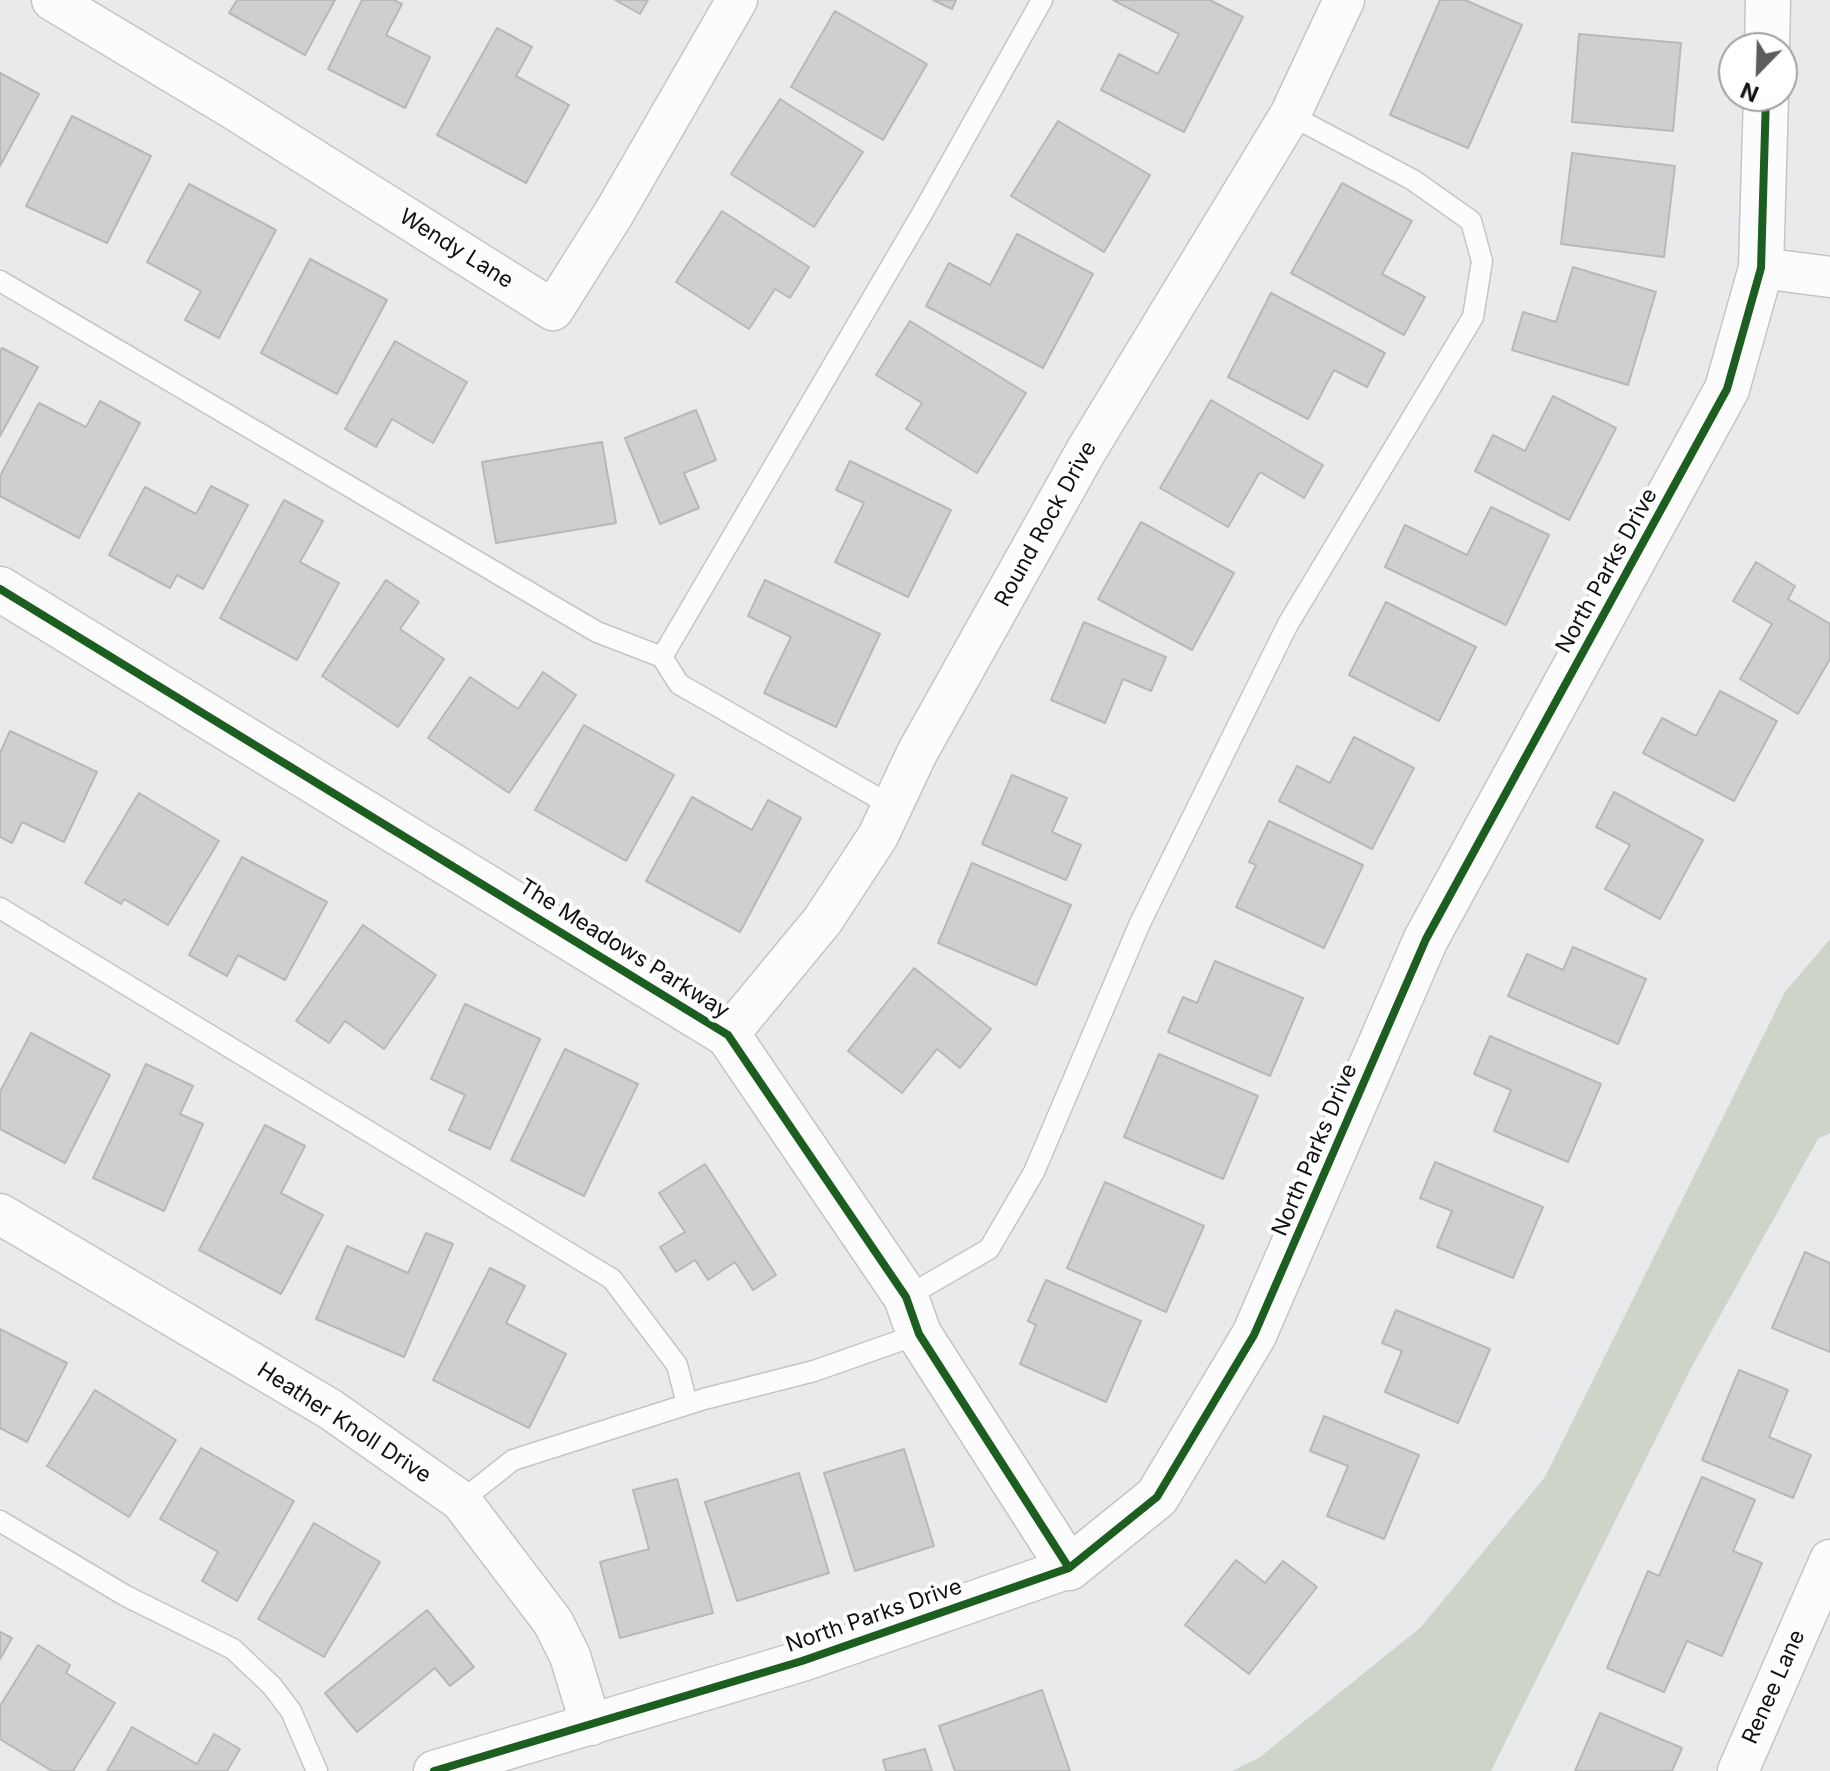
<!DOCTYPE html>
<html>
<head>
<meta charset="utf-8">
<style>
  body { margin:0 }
  #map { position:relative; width:1830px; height:1771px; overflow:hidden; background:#e8eaec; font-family:Inter,sans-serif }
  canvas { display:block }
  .north { position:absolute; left:1718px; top:32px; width:80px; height:80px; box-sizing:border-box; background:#fff; border:2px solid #9fa0a0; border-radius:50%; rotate:203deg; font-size:22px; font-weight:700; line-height:32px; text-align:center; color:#101112 }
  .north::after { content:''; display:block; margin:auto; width:28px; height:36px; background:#5c5d5e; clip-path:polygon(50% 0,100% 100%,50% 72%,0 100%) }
</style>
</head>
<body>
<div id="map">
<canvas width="1830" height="1771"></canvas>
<div class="north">N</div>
</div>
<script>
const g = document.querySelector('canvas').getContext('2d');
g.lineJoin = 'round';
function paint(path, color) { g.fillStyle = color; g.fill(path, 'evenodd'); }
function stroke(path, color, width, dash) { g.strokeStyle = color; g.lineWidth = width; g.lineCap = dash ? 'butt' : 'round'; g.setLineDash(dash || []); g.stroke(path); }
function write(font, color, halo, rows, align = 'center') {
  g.font = font + ' Inter,sans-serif'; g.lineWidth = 8; g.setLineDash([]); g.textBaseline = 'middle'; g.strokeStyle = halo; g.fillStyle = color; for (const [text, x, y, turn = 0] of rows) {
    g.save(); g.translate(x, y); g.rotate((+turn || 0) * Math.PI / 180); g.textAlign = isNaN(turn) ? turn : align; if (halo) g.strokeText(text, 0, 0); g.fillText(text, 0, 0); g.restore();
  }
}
paint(new Path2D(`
  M1830 939V1133L1818 1139 1690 1370 1491 1771H1232L1260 1757 1421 1627 1545 1477 1785 992Z`), '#ced4c7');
const building = new Path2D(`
  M237 0H335L305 55 229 13Z
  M362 0H394L402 4 386 35 430 57 405 108 328 69Z
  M615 0H648L640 14Z
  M933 0H956L952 9Z
  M1113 0H1210L1243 17 1184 132 1101 90 1119 54 1158 74 1179 34Z
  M1440 0H1465L1522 25 1468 148 1390 115Z
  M835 11 927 64 883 140 791 87Z
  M497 28 532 47 516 76 569 105 526 183 437 135Z
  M1579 34 1681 43 1673 131 1572 122Z
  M0 73 39 94 0 166Z
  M780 99 863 152 814 227 731 174Z
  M72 116 151 156 107 243 26 206Z
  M1058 121 1150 175 1104 252 1011 196Z
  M1572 153 1675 166 1664 257 1561 244Z
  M1342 183 1412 221 1382 274 1425 297 1404 335 1291 273Z
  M189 184 276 230 219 338 185 320 201 291 147 262Z
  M722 211 809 267 790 298 775 289 749 329 676 282Z
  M1017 234 1093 274 1043 368 926 306 949 263 990 285Z
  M310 259 387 300 337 394 261 353Z
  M1573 267 1656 292 1628 385 1512 350 1523 312 1556 322Z
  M1271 293 1385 353 1367 387 1334 370 1308 419 1228 377Z
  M910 321 1026 393 977 473 906 429 922 403 876 375Z
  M395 341 467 382 433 443 392 419 376 447 345 429Z
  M2 348 38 367 0 436V352Z
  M1553 396 1616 428 1569 520 1475 471 1493 435 1525 451Z
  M1211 400 1323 465 1304 498 1260 472 1228 527 1160 488Z
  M100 401 140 423 79 538 0 496V476L39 403 86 427Z
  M696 410 716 460 684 473 699 508 660 524 625 438Z
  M602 442 616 523 496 543 482 462Z
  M850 461 951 510 908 597 835 562 864 503 836 490Z
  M211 486 248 505 203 589 177 575 170 588 109 555 145 487 196 514Z
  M284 500 323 521 300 562 339 583 297 660 220 618Z
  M1491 507 1549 535 1506 625 1385 567 1405 525 1467 555Z
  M1141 522 1234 573 1192 650 1098 599Z
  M1756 562 1795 586 1788 599 1830 624V659L1798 714 1740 679 1772 624 1733 601Z
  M386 580 419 602 400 629 444 659 398 727 322 676Z
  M765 580 880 634 836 727 764 693 791 637 748 616Z
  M1386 602 1476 647 1439 721 1349 675Z
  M1084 622 1166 657 1151 691 1123 679 1105 723 1051 700Z
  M543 672 576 695 509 793 428 738 470 677 518 709Z
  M1720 691 1777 721 1734 801 1643 753 1662 718 1696 736Z
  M584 725 674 775 626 861 535 810Z
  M10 731 97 772 64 842 22 822 12 843 0 837V753Z
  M1354 737 1414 768 1372 849 1279 801 1297 766 1330 783Z
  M1012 775 1067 798 1052 832 1081 845 1066 880 982 844Z
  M1614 792 1703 840 1660 919 1605 889 1630 845 1596 827Z
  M139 793 219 841 168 925 124 899 121 904 85 883Z
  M692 797 752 830 768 800 801 818 740 932 646 881Z
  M1269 821 1363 865 1324 948 1236 907 1256 865 1249 862Z
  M242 857 327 902 285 980 238 955 227 976 189 955Z
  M972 863 1071 905 1036 985 938 943Z
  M363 925 436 975 384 1049 345 1021 329 1043 296 1021Z
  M1573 947 1646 979 1618 1044 1508 996 1527 954 1563 970Z
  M1215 961 1303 998 1270 1076 1168 1032 1183 997 1197 1003Z
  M914 968 991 1029 960 1068 937 1049 902 1093 848 1051Z
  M465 1004 540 1039 490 1149 449 1130 465 1095 431 1079Z
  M31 1033 110 1075 65 1163 0 1129V1092Z
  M1490 1036 1601 1084 1568 1162 1494 1131 1511 1090 1474 1074Z
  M565 1049 638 1084 584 1196 511 1160Z
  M1159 1054 1258 1096 1223 1179 1124 1137Z
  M146 1064 193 1086 180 1114 203 1124 164 1211 93 1178Z
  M265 1125 305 1146 281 1193 323 1215 281 1294 199 1250Z
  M1435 1162 1543 1207 1513 1278 1437 1247 1452 1211 1420 1198Z
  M705 1164 776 1275 753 1290 735 1262 708 1280 695 1260 676 1272 660 1247 685 1232 659 1193Z
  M1105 1182 1204 1226 1166 1312 1067 1268Z
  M426 1233 453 1244 404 1357 316 1319 347 1246 408 1273Z
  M1805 1252 1830 1263V1352L1772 1328Z
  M490 1268 525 1286 506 1323 566 1354 529 1428 433 1380Z
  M1046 1280 1141 1321 1106 1402 1020 1364 1036 1325 1028 1321Z
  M1396 1310 1490 1349 1458 1423 1385 1392 1402 1351 1382 1343Z
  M0 1329 67 1363 27 1442 0 1428Z
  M1739 1370 1788 1390 1769 1437 1811 1455 1793 1498 1702 1460Z
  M95 1390 176 1440 129 1517 47 1466Z
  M1324 1416 1419 1455 1384 1539 1327 1516 1348 1466 1310 1451Z
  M201 1448 294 1501 237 1601 202 1581 218 1552 160 1519Z
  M904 1449 934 1546 855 1571 824 1473Z
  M799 1473 829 1573 737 1601 705 1502Z
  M1702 1477 1755 1500 1733 1551 1762 1563 1722 1656 1687 1641 1664 1692 1607 1668 1648 1571 1659 1576Z
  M677 1479 713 1613 620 1638 600 1562 649 1549 633 1490Z
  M314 1523 380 1562 324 1657 258 1619Z
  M1236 1560 1265 1583 1283 1561 1317 1587 1249 1674 1185 1625Z
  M427 1610 474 1667 450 1686 435 1668 357 1732 325 1693Z
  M0 1632 12 1638 0 1659Z
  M38 1645 70 1665 66 1673 115 1703 73 1771H52L0 1739V1706Z
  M1042 1690 1070 1771H955L939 1726Z
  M1600 1713 1682 1748 1672 1771H1575Z
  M132 1727 197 1764 214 1734 240 1749 227 1771H107Z
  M925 1749 932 1771H886L883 1760Z`);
paint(building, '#cfcfd0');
stroke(building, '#b8b8b9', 2);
const service = new Path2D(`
  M0 281 597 632 662 657 923 212 1042 0
  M662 657 679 684 892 806
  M0 908 612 1279 677 1365 687 1404
  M906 1297 989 1249 1034 1172 1140 923 1288 624 1473 317 1482 261 1471 221 1413 180 1290 115
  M461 1501 513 1460 704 1399 814 1371 919 1334
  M0 1521 126 1596 233 1649 272 1686 291 1711 317 1771`);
const minor = new Path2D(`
  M52 0 232 108 553 310 614 213 737 0
  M1761 268 1830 277
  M728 1035 823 920 878 836 917 753 1086 451 1290 115 1344 0
  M0 1214 330 1409 461 1501 553 1622 570 1656 591 1725
  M434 1771 802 1661 1069 1568
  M1738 1771 1830 1560`);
const tertiary = new Path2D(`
  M1767 48 1768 0
  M0 589 728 1035 906 1297 919 1334 1069 1568 1157 1497 1254 1335 1426 939 1727 389 1761 268 1766 96`);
stroke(service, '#c4c5c7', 23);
stroke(minor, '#c4c5c7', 43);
stroke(tertiary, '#c4c5c7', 47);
stroke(service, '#fcfcfc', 20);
stroke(minor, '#fcfcfc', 40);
stroke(tertiary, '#fcfcfc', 44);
stroke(new Path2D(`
  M0 589 728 1035 906 1297 919 1334 1069 1568
  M434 1771 802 1661 1069 1568 1157 1497 1254 1335 1426 939 1727 389 1761 268 1766 96`), '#1b5e20', 8);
write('22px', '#101112', '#fff', [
  ["Wendy Lane",456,249,32],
  ["Round Rock Drive",1046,524,-61],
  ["North Parks Drive",1607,571,-61],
  ["The Meadows Parkway",624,949,32],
  ["North Parks Drive",1315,1150,-67],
  ["Heather Knoll Drive",344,1423,33],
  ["North Parks Drive",874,1616,-19],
  ["Renee Lane",1774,1687,-66]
]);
</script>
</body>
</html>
